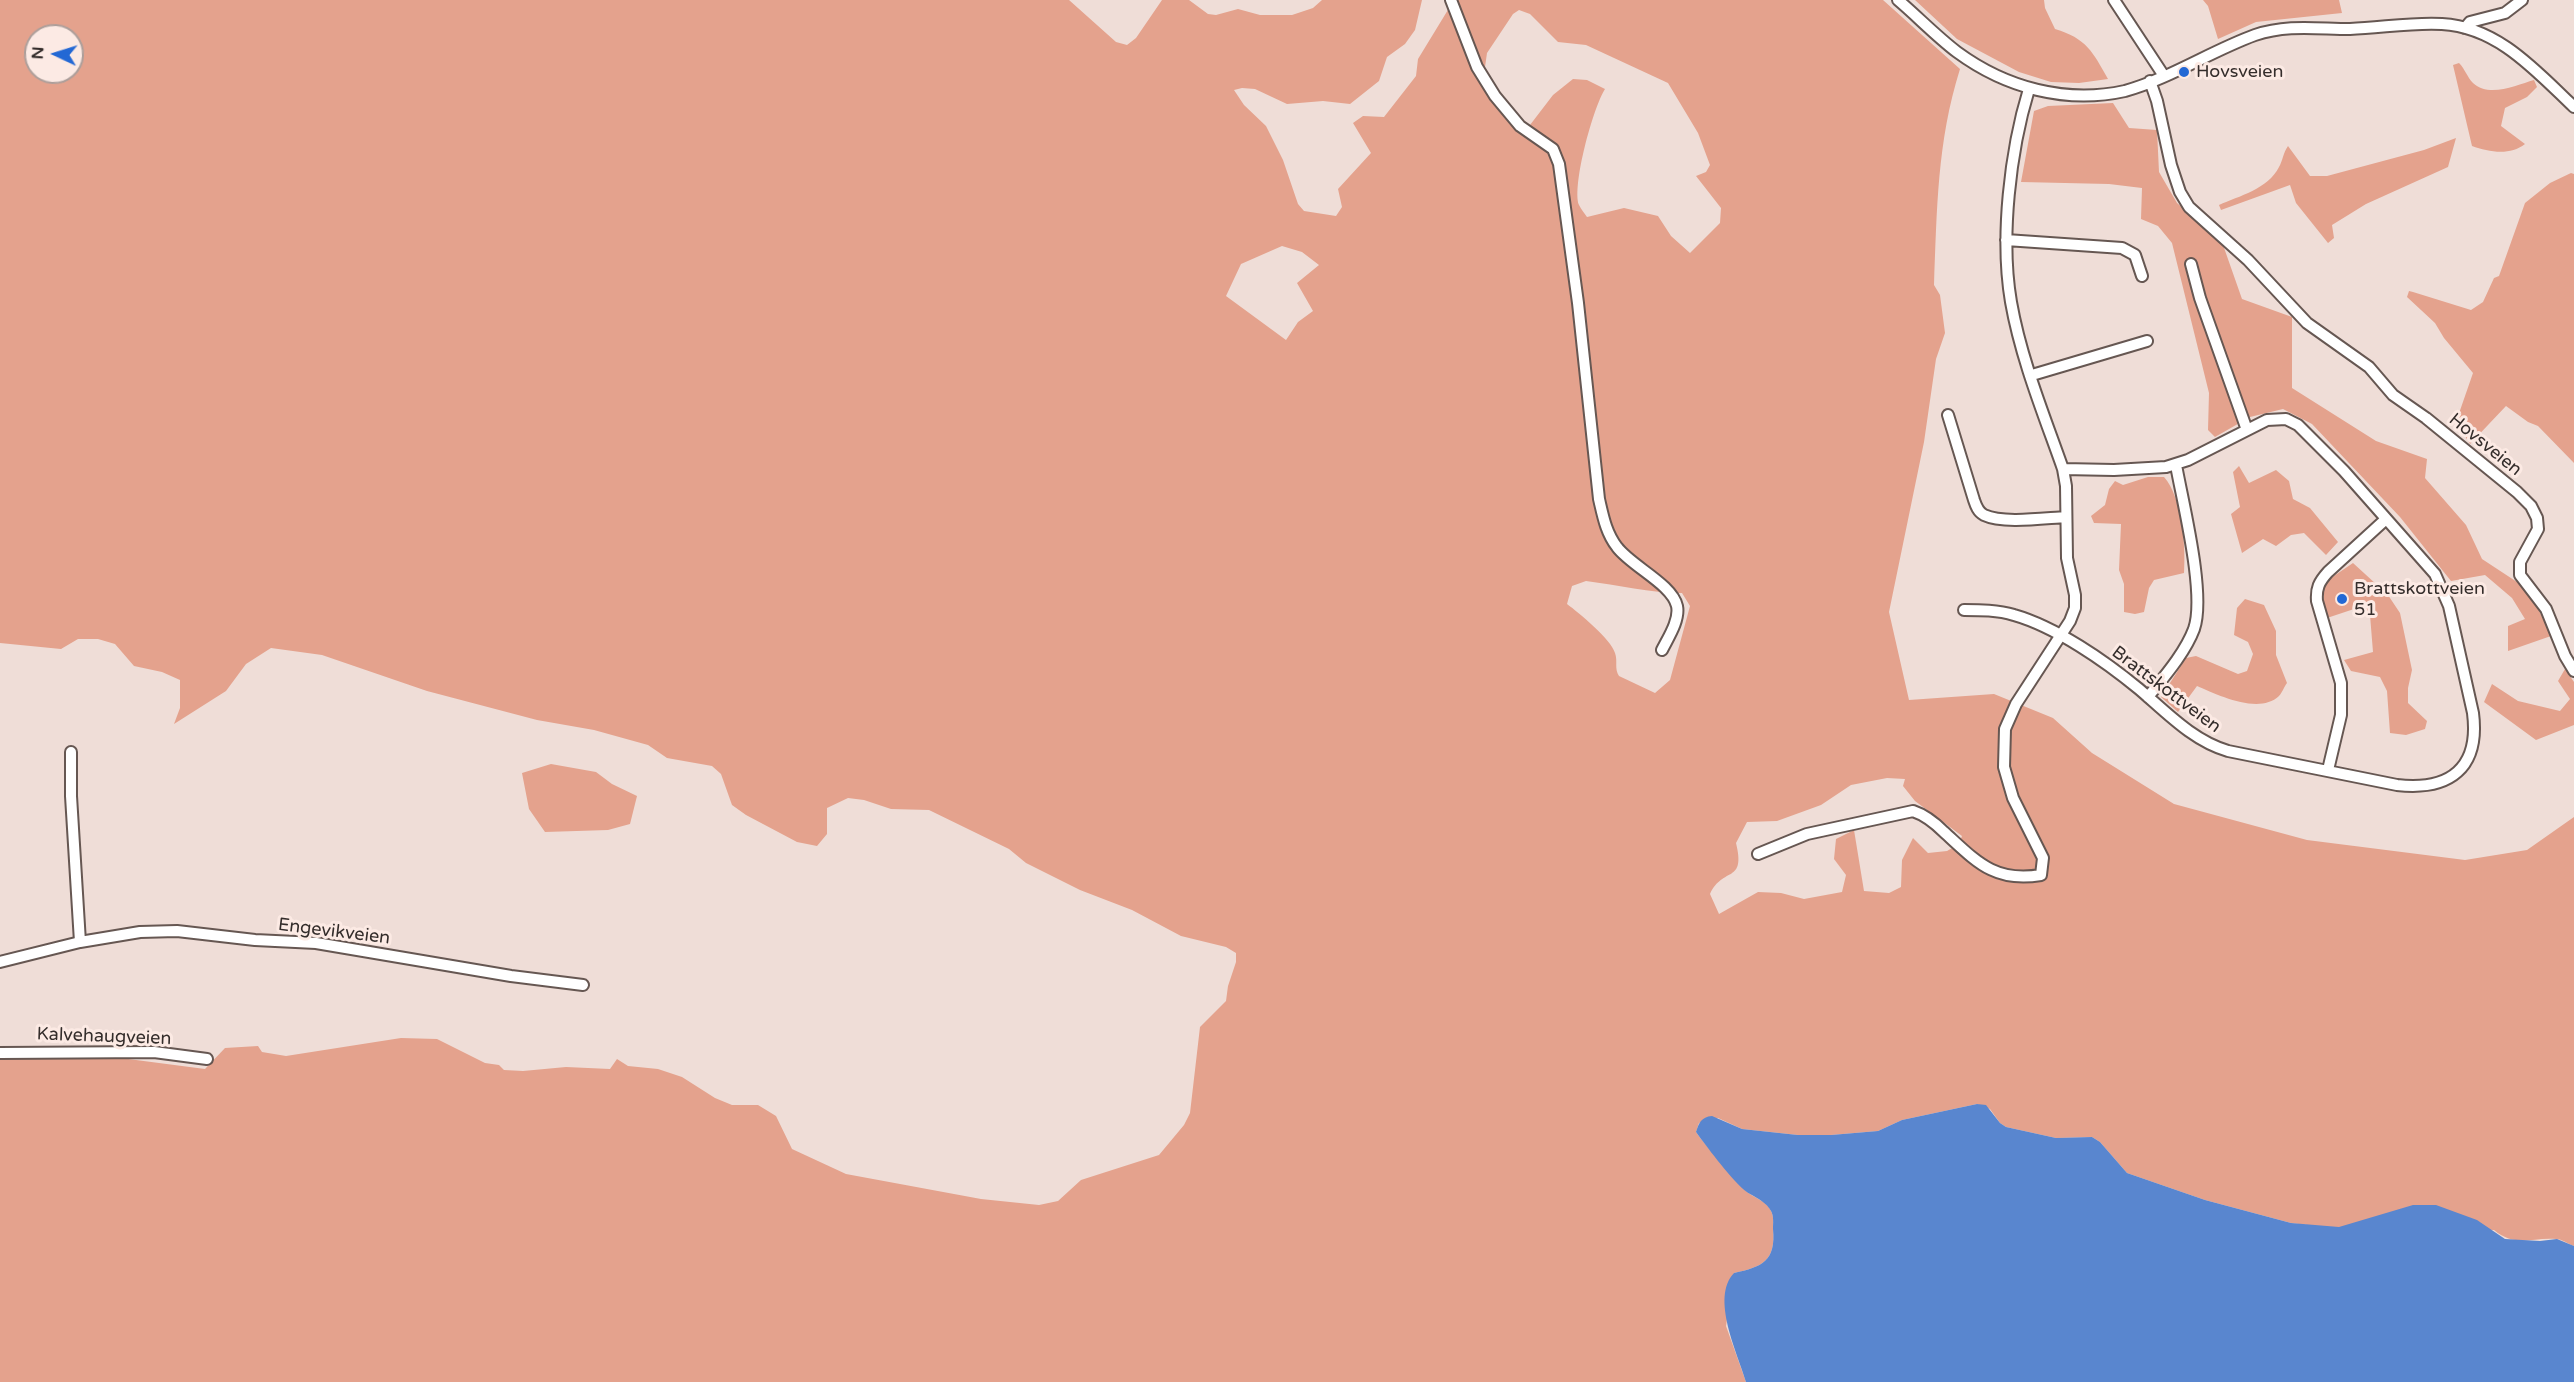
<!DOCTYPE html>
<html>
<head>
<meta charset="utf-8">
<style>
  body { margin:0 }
  #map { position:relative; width:2574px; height:1382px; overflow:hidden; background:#efddd7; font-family:"Varela Round",sans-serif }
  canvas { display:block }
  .north { position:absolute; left:24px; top:24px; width:60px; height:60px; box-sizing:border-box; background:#fceae4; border:2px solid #ac9e9a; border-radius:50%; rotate:274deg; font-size:16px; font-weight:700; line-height:24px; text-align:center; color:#342d2b }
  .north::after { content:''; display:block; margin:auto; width:21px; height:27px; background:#2368d4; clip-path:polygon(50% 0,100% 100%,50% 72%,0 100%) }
</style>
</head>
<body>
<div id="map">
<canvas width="2574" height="1382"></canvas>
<div class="north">N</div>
</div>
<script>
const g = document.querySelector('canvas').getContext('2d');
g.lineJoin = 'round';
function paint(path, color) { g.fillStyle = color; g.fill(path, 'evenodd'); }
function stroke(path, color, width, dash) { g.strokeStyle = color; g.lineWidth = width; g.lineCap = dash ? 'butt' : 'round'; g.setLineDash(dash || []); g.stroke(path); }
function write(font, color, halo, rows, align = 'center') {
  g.font = font + ' "Varela Round",sans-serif'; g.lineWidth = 6; g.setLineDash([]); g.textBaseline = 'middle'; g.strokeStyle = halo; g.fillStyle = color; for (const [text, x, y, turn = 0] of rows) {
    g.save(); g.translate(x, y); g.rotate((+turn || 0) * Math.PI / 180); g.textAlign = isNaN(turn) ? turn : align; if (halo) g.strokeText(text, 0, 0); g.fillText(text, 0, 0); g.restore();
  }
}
paint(new Path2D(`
  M0 0H1069L1116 42 1127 45 1136 38 1162 0H1189L1208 14 1216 15 1238 9 1260 15H1292L1313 8 1322 0H1422L1415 30 1405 44 1387 57 1379 81 1350 104 1323 101 1287 104 1255 89 1242 88 1234 90 1244 105 1266 126 1283 160 1298 204 1304 211 1336 216 1342 207 1338 189 1371 153 1353 123 1363 116 1384 117 1416 76 1418 59 1454 0H1883L1960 69C1937 142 1937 210 1934 285L1940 295 1945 333 1936 359 1924 442 1889 612 1909 700 1994 694 2053 718 2092 753 2174 804 2307 840 2465 860 2527 850 2574 817V1246C2568 1244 2562 1239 2556 1239 2531 1237 2516 1248 2494 1230L2332 1228 2291 1223 2205 1200 2127 1173 2100 1142 2092 1137 2056 1138 2006 1127 2000 1123 1990 1109 1977 1104 1902 1120 1878 1131 1831 1135H1798L1742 1129 1718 1118 1699 1123 1696 1132 1701 1139C1716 1156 1730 1176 1746 1191 1754 1198 1767 1201 1771 1211 1774 1216 1773 1224 1773 1229 1776 1261 1762 1267 1734 1273L1726 1326 1746 1382H0V1057H113L205 1069 225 1048 258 1046 262 1052 286 1056 401 1038 437 1039 485 1063 499 1065 504 1070 523 1071 566 1067 610 1069 617 1059 628 1066 658 1069 682 1077 715 1098 732 1105H758L776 1116 792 1149 846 1174 981 1199 1039 1205 1058 1201 1081 1180 1159 1155 1184 1125 1190 1113 1200 1027 1226 1001 1228 986 1236 962V953L1226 947 1181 936 1132 910 1080 890 1026 863 1009 849 929 810 891 809 864 800 848 798 827 808V834L817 846 797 842 746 815 732 805 721 774 712 766 667 758 648 745 594 730 537 720 427 691 322 655 271 648 246 664 226 691 174 724 180 708V680L162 672 134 666 115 644 98 639H78L61 649 0 643ZM1519 10 1530 14 1558 42 1586 45 1668 83 1698 133 1710 165 1706 172 1696 176 1721 208 1720 223 1690 253 1671 236 1658 216 1624 208 1587 217C1585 214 1581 209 1579 205 1572 185 1593 108 1605 89L1587 80 1573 79 1553 95 1530 125 1527 124 1504 102 1484 74 1487 53 1513 14ZM36 36H72V72H36ZM1282 246 1302 252 1319 265 1297 283 1313 311 1298 322 1286 340 1226 296 1241 264ZM1586 581C1618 585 1650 593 1682 593L1690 606 1670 680 1655 693 1619 676C1614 669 1618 661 1615 653 1611 639 1579 613 1567 604L1572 586ZM1887 778 1905 779 1903 786 1915 801 1962 836 1959 844 1947 851 1928 853 1913 838 1902 860 1901 887 1889 893 1864 891 1854 830 1836 839 1834 859 1846 875 1842 892 1804 899 1781 893 1758 892 1719 914 1710 894C1723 866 1746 884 1736 843L1747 822 1777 821 1821 805 1851 785Z
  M1915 0H2044L2045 8 2055 29C2086 38 2093 52 2108 79L2079 83 2051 82 2019 72 1957 39Z
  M2203 0H2339L2342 13 2256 22 2218 39 2208 6Z
  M2459 63C2465 69 2467 77 2473 83 2489 98 2517 85 2534 80L2537 87 2527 97 2505 108 2501 126 2525 144C2510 156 2489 152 2472 146L2453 65Z
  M2113 103 2129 128 2157 130 2159 172 2177 203 2222 242 2242 299 2292 317V388L2376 441 2427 459 2425 478 2466 525 2482 559 2517 582 2535 602 2551 636 2508 651V626L2525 619 2512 598 2485 575 2451 581 2400 517 2312 424 2283 409 2250 417 2215 437 2208 430 2209 393 2172 243 2158 226 2141 219 2142 188 2109 184 2021 182 2034 111 2048 106Z
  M2456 138 2448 167 2366 204 2332 225 2334 238 2328 243 2296 203 2290 185 2221 210 2219 205C2239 196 2268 189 2279 167 2283 160 2283 153 2288 146L2310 176H2327L2424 150Z
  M2571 173 2574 174V463L2538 426 2528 422 2506 406 2470 444 2456 422 2473 373 2444 338 2435 323 2407 297 2409 291 2413 292 2471 310 2483 302 2494 278 2499 276 2525 203 2550 183Z
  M2239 466 2249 483 2276 470 2289 481 2293 499 2310 508 2338 542 2326 555 2304 533 2291 535 2276 546 2263 539 2242 553 2231 514 2240 507 2233 472Z
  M2148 477H2164C2182 497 2186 546 2184 573L2154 580 2149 588 2144 612 2135 614 2124 612V584L2119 570 2121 524 2094 523 2091 516 2105 505 2109 489 2115 481 2123 485Z
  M2353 563 2388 595 2400 613 2412 670 2408 688V703L2427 721 2425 729 2406 735 2390 733 2387 691 2380 677 2351 671 2344 660 2373 652 2370 615 2357 608 2327 618 2323 603 2325 582Z
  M2245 599 2264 605 2276 631V655L2287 683C2284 687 2282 693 2279 696 2259 715 2218 695 2197 686L2178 712 2161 697 2186 658 2196 656 2238 674 2247 671 2253 654 2248 642 2234 635 2237 608Z
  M2565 669 2574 682V725L2536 740 2484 702 2492 684 2518 701 2560 711 2570 699 2558 681Z
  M551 764 596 772 612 784 637 796 630 824 608 830 545 832 529 809 522 773Z`), '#e4a28d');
paint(new Path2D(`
  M1977 1104 1986 1105 2000 1123 2006 1127 2056 1138 2092 1137 2100 1142 2127 1173 2205 1200 2291 1223 2339 1227 2413 1205H2436L2477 1220 2505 1239 2540 1241 2557 1239 2574 1246V1382H1746C1738 1354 1710 1298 1734 1273 1762 1267 1776 1261 1773 1229 1773 1224 1774 1216 1771 1211 1767 1203 1757 1198 1750 1194 1736 1186 1712 1153 1701 1139L1696 1132C1699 1123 1701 1117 1712 1116L1742 1129 1798 1135H1831L1878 1131 1902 1120Z`), '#5986cf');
const minor = new Path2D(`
  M1451 0 1477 67 1495 96 1520 126 1553 149 1559 164 1578 303 1599 499C1603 516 1606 533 1617 547 1631 566 1672 584 1677 606 1680 620 1668 638 1662 650
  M1898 0C1918 17 1936 36 1957 52 2006 88 2066 104 2125 91 2171 78 2211 51 2255 35 2287 24 2318 29 2350 29 2381 28 2412 22 2442 24 2498 27 2536 71 2574 107
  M2114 0 2164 76
  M2465 28 2470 22 2505 13 2522 0
  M2150 81 2157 101 2171 165 2180 192 2189 207 2248 260 2307 323 2369 367 2393 395 2426 418 2517 492 2531 506 2537 518 2538 529 2520 562V575L2546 609 2565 656 2574 671
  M2006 240 2122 248 2135 255 2142 276
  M2191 264 2200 298 2247 430
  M2032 375 2147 341
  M1948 415 1974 500C1976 506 1978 512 1984 515 2003 524 2045 518 2066 517
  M1964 610C1980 610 1998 610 2014 615 2056 627 2105 661 2139 689 2166 712 2193 741 2228 751L2397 785C2450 791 2480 768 2473 713L2449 606 2435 574 2344 471 2298 425 2286 419 2267 420 2188 460 2166 467 2114 470 2063 469
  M2148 697C2164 677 2185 653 2194 629 2206 594 2183 504 2176 465
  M71 752V796L80 942
  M2328 770 2341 715V683L2317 601C2316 588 2319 582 2328 572L2386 519
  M1758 854 1807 834 1913 811C1925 815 1935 823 1944 832 1976 861 1994 883 2041 875L2043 858 2013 798 2004 767 2005 729 2016 704 2070 621 2075 608V595L2067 558 2066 486 2063 469C2044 415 2021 359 2011 302 2000 238 2010 151 2029 89
  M0 962 80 942 140 932 177 931 255 940 316 943 511 976 583 985
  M0 1053 154 1052 207 1059`);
stroke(minor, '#665752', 14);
stroke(minor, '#fff', 10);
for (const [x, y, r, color] of [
  [2184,72,6,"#2368d4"],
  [2342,599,6,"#2368d4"]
]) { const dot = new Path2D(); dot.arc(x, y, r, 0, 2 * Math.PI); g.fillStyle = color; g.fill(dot); stroke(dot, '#fceae4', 2); }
write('18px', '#342d2b', '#fceae4', [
  ["Hovsveien",2196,72],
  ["Brattskottveien",2354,589],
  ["51",2354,610]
], 'left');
write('18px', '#342d2b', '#fceae4', [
  ["Hovsveien",2485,445,39],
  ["Brattskottveien",2166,690,37],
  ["Engevikveien",334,932,7],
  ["Kalvehaugveien",104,1037,2]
]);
</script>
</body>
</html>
